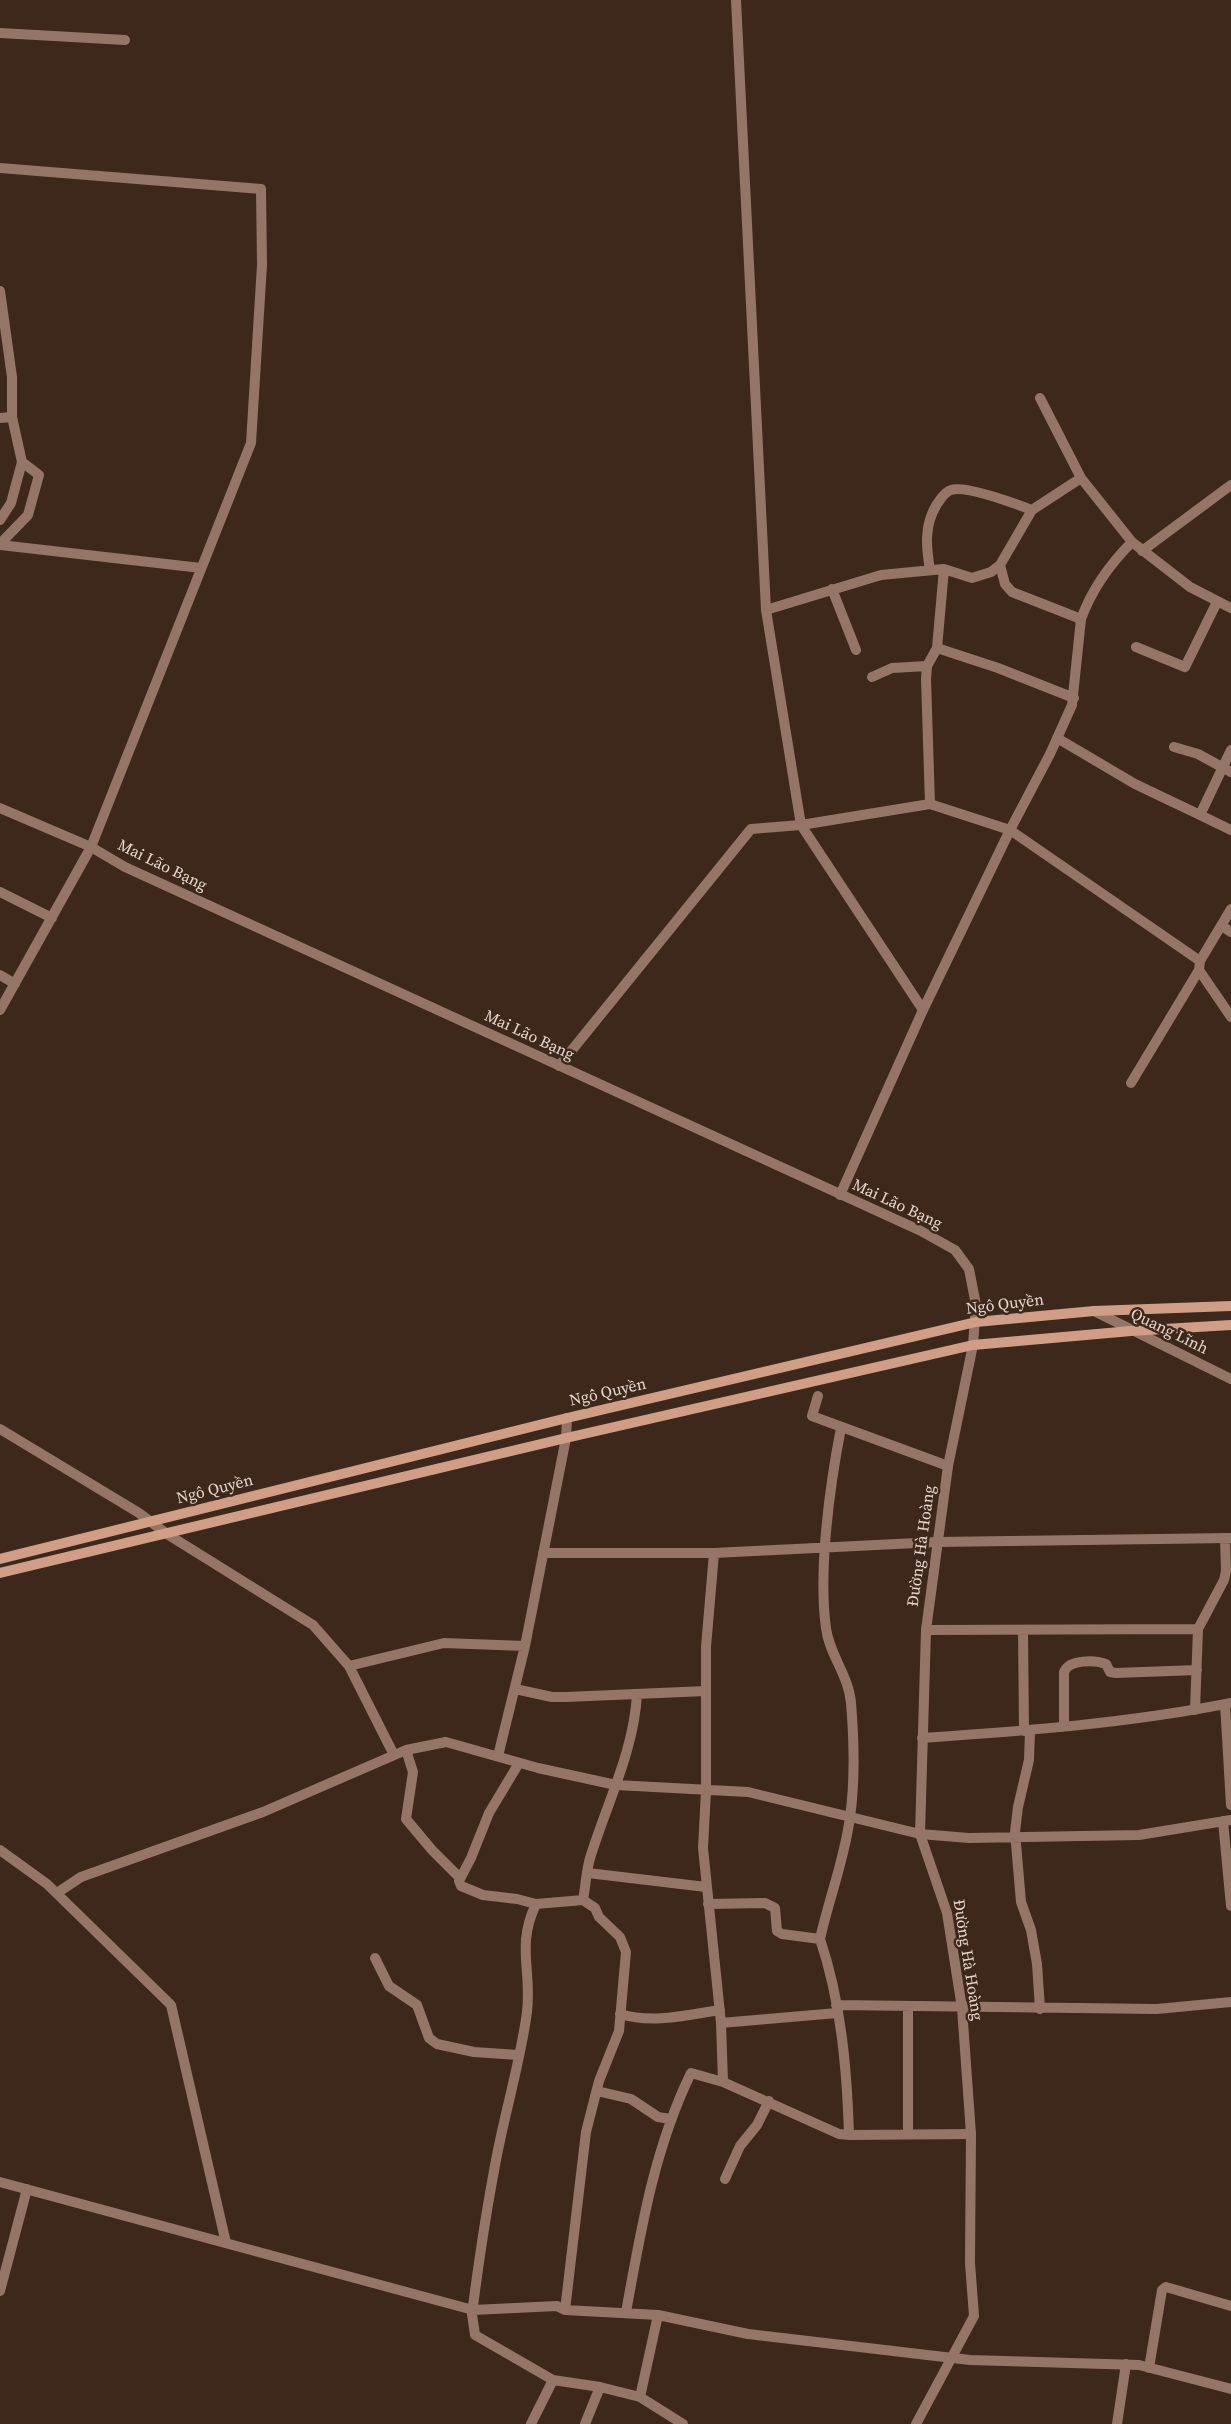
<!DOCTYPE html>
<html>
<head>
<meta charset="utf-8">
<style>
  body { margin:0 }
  canvas { display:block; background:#3e271b }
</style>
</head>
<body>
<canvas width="1231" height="2424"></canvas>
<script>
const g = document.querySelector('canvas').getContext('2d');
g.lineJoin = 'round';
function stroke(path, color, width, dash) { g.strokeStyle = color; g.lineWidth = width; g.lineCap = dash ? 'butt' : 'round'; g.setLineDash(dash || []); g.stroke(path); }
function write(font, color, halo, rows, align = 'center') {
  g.font = font + ' "Source Serif 4",serif'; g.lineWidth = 5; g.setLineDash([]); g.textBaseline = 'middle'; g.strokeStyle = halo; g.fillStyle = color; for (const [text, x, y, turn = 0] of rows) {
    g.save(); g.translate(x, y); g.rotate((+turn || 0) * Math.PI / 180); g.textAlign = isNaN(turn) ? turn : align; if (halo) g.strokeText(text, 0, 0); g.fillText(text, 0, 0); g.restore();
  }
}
stroke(new Path2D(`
  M736 0 766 610 801 825 930 804
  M0 33 125 40
  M0 168 261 189 262 265 251 443 91 847 0 1010
  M0 291 12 377V417L22 462 39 475 28 515 0 544
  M1040 398 1081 478
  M0 418 12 417
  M0 520 11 503 22 462
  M1132 542C1110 564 1092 589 1081 619L1072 705 1050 754 1010 830 1200 961 1199 970 1231 1017
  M0 545 201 568
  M1142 551 1231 485
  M1000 565 1005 584 1012 592 1081 619
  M930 570C926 546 924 525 937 504 941 499 944 492 951 490 966 485 1016 504 1032 510
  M832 589 856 650
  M766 610 881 575 944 569
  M1136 647 1185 667 1217 602
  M937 648 998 668 1074 698
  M872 677 892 668 927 666
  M1057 738 1135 784 1200 815
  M1174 747 1198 754 1231 772
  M1231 750 1200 815 1231 830
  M0 892 52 918
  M1222 926 1231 932
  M1200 961 1231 909
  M0 975 15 984
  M1131 1083 1199 970
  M840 1195 923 1010 1010 830 930 804 926 679 927 666 937 648 944 569 972 578 991 572 1000 565 1032 510 1081 478 1132 542 1190 587 1231 608
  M818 1396 812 1416 948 1466
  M0 1429 139 1513 167 1534 313 1625 349 1666
  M543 1553H714
  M1198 1629 1224 1580 1226 1571 1225 1538
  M926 1630 1198 1629 1195 1710
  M1023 1630 1024 1731
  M515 1689 552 1697H566L706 1691
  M1225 1704 1231 1805
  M1064 1726V1672C1069 1659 1095 1660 1106 1664L1110 1672 1116 1673 1197 1670
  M1030 1731 1029 1760 1018 1807 1015 1832 1021 1902 1031 1930 1037 1964 1040 2009
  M922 1738C1025 1731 1130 1723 1231 1703
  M406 1750 413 1772 406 1819 432 1850 460 1878
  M394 1755 349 1666 444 1643 525 1646
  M498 1756 525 1646 566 1438 567 1418
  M519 1763 489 1813 471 1858 459 1881 461 1886 483 1895 517 1899 536 1904 583 1900
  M1223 1821 1231 1906
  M0 1850 47 1884 171 2005 226 2243
  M588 1873 706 1887
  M57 1893 81 1877 263 1812 406 1750 446 1742 538 1768 616 1785 748 1792 920 1834 969 1838 1139 1835 1231 1820
  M536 1904C516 1946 532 1969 527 2012 520 2065 503 2118 494 2171 485 2219 478 2267 472 2314L475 2335 553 2380 600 2387 640 2397 683 2424
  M708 1904 765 1903 775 1908 777 1931 782 1934 820 1939C841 2001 847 2069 849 2135L971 2134
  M820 1939C829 1898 845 1858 850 1817 855 1782 854 1739 851 1703 849 1676 829 1654 826 1628 818 1571 830 1484 841 1428
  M375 1958 389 1986 417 2005 429 2038 437 2044 474 2052 518 2055
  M836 2005 1157 2009 1231 2002
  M908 2007V2134
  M837 2013 721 2023 703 1848 706 1791V1647L714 1553 937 1542 1231 1538
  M620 2014C654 2024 686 2015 720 2010
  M721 2023 723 2082 839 2134 849 2135
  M597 2091 631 2099 658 2117 670 2119
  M725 2179 740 2146 757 2125 769 2101
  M0 2182 473 2310 557 2306 565 2310 658 2315 748 2334 970 2360 1139 2365 1231 2389
  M0 2291 27 2189
  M565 2310 586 2132 599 2081 619 2031 626 1952 620 1937 599 1917 595 1908 583 1900C586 1885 586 1869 591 1855 608 1801 634 1750 637 1694
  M626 2312C641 2230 654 2149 691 2073L723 2082
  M1149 2368 1162 2290 1166 2287 1231 2306
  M640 2397 658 2315
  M531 2424 553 2380
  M585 2424 600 2387
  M1117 2424 1126 2364`), '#957567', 10);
stroke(new Path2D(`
  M0 808 91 847 125 867 921 1231 955 1250 969 1269 976 1305 973 1345 948 1466 926 1630 920 1834 947 1913 962 2008 971 2134 970 2263 974 2316 916 2424
  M559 1066 751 829 801 825 923 1010
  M1094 1311 1231 1379`), '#957567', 10);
stroke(new Path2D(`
  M0 1559 567 1418 976 1322 1094 1311 1231 1306
  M0 1573 566 1438 973 1345 1131 1331 1231 1325`), '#d09e86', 10);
write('16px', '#e7d7d0', '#3e271b', [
  ["Mai Lão Bạng",162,866,26],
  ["Mai Lão Bạng",529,1036,25],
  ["Mai Lão Bạng",897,1205,25],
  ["Ngô Quyền",1005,1305,-7],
  ["Quang Lĩnh",1169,1332,26],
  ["Ngô Quyền",608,1393,-13],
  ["Ngô Quyền",215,1490,-14],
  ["Đường Hà Hoàng",922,1546,-82],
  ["Đường Hà Hoàng",967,1960,81]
]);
</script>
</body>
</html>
